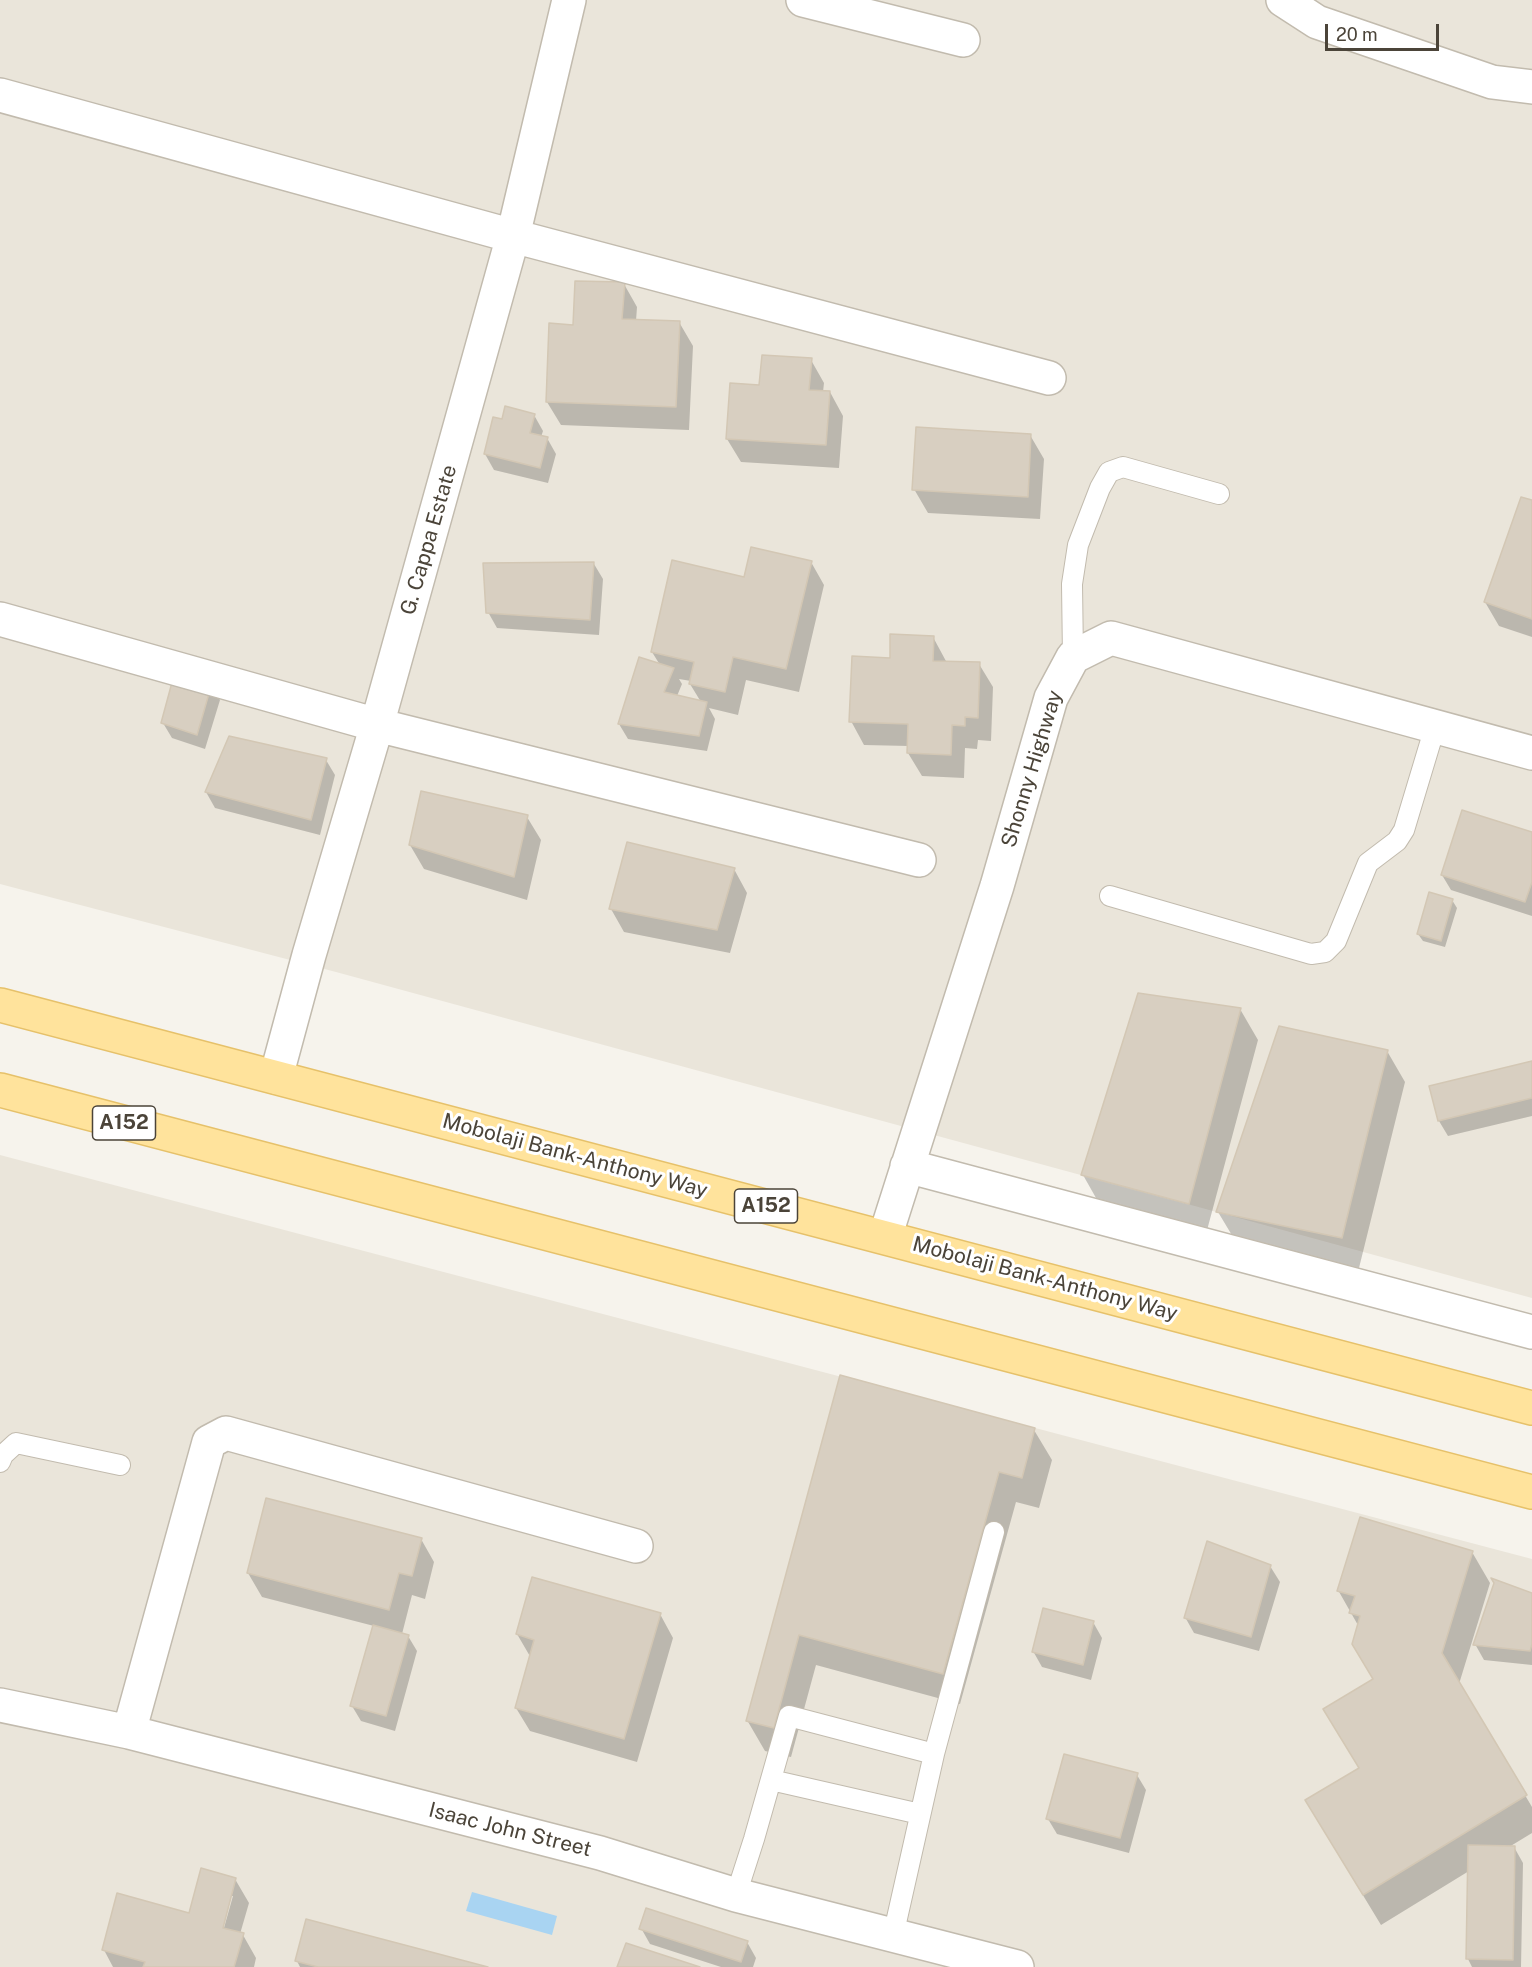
<!DOCTYPE html>
<html>
<head>
<meta charset="utf-8">
<style>
  body { margin:0 }
  #map { position:relative; width:1532px; height:1967px; overflow:hidden; background:#f6f3ec; font-family:"Public Sans",sans-serif }
  canvas { display:block }
  .scale { position:absolute; left:1325px; top:24px; width:114px; height:27px; box-sizing:border-box; border:3px solid #4b4439; border-top:0; padding-left:8px; font-size:18px; line-height:21px; white-space:nowrap; color:#4b4439; -webkit-text-stroke:4px #fff; paint-order:stroke }
</style>
</head>
<body>
<div id="map">
<canvas width="1532" height="1967"></canvas>
<div class="scale">20 m</div>
</div>
<script>
const g = document.querySelector('canvas').getContext('2d');
g.lineJoin = 'round';
function paint(path, color) { g.fillStyle = color; g.fill(path, 'evenodd'); }
function stroke(path, color, width, dash) { g.strokeStyle = color; g.lineWidth = width; g.lineCap = dash ? 'butt' : 'round'; g.setLineDash(dash || []); g.stroke(path); }
function write(font, color, halo, rows, align = 'center') {
  g.font = font + ' "Public Sans",sans-serif'; g.lineWidth = 6; g.setLineDash([]); g.textBaseline = 'middle'; g.strokeStyle = halo; g.fillStyle = color; for (const [text, x, y, turn = 0] of rows) {
    g.save(); g.translate(x, y); g.rotate((+turn || 0) * Math.PI / 180); g.textAlign = isNaN(turn) ? turn : align; if (halo) g.strokeText(text, 0, 0); g.fillText(text, 0, 0); g.restore();
  }
}
paint(new Path2D(`
  M0 0H1532V1298L336 972 0 884Z
  M0 1155 1532 1559V1967H0Z`), '#eae5da');
paint(new Path2D(`
  M472 1892 557 1916 552 1935 466 1911Z`), '#a9d4f2');
paint(new Path2D(`
  M624 284 637 307 636 321 679 322 693 346 689 430 561 425 547 402 574 326Z
  M811 360 824 383 823 392H830L843 416 839 468 741 462 727 439 761 387Z
  M534 415 543 431 541 437 547 438 556 454 548 483 494 470 485 454 503 421Z
  M1030 435 1044 459 1040 519 928 513 914 489Z
  M1532 502V637L1499 626 1485 602Z
  M811 562 824 585 799 692 746 680 738 715 709 708 715 719 707 751 628 739 619 724 660 665 652 652 745 579ZM679 679 691 681 690 684 701 702 677 696 682 684Z
  M594 564 603 579 599 635 497 628 488 612Z
  M933 637 947 663 979 664 993 687 991 741 978 740 977 749 965 748 964 778 922 776 908 753 909 746 864 745 851 721 891 659Z
  M211 685 220 700 205 749 172 738 163 723Z
  M326 760 335 775 320 835 215 808 206 792Z
  M527 817 541 840 527 900 424 869 410 845Z
  M1532 834V916L1451 890 1442 875Z
  M734 869 747 893 730 953 624 932 611 909Z
  M1452 900 1457 908 1445 947 1423 941 1418 934Z
  M1240 1009 1258 1040 1206 1234 1100 1205 1083 1175Z
  M1387 1051 1405 1082 1359 1268 1236 1242 1218 1212Z
  M1532 1063V1116L1448 1136 1439 1121Z
  M841 1377 1034 1430 1052 1460 1039 1508 1016 1502 960 1704 816 1665 791 1757 765 1751 747 1720Z
  M421 1539 434 1562 425 1599 412 1595 402 1634 408 1636 417 1651 395 1731 361 1721 352 1706 374 1626 262 1597 248 1573Z
  M1472 1552 1490 1583 1459 1684 1532 1807V1833L1509 1847H1514L1523 1863 1521 1967H1472L1468 1959 1469 1871 1381 1925 1324 1831 1360 1768 1374 1680 1359 1627 1338 1590Z
  M1270 1566 1280 1582 1259 1651 1194 1633 1185 1617Z
  M1532 1595V1665L1484 1660 1475 1644Z
  M660 1614 673 1638 637 1762 530 1731 516 1708 531 1658 517 1634Z
  M1093 1622 1102 1638 1091 1680 1042 1667 1033 1651Z
  M1137 1775 1146 1790 1129 1853 1057 1834 1048 1819Z
  M235 1879 249 1903 240 1934 243 1935 256 1958 254 1967H113L104 1950 190 1914ZM230 1896H233L222 1935 219 1934Z
  M641 1928 747 1942 756 1958 753 1967H721L650 1944Z
  M297 1961 482 1967H300Z`), '#0003');
const building = new Path2D(`
  M575 281 625 282 622 319 680 321 676 407 546 402 549 323 573 325Z
  M762 355 812 358 809 390 830 391 826 445 726 439 730 383 759 385Z
  M505 406 535 414 530 433 548 437 540 468 484 454 493 417 502 419Z
  M916 427 1031 434 1028 497 912 490Z
  M1521 497 1532 500V619L1484 602Z
  M751 547 812 561 786 669 733 657 725 692 689 684 694 662 651 652 672 560 744 577Z
  M594 562 590 620 486 613 483 563Z
  M890 634 934 636 933 661 980 662 978 718 965 717V726L952 725 951 755 907 753 908 724 849 722 852 656 890 658Z
  M639 657 674 668 664 692 707 702 699 736 618 724Z
  M174 675 212 683 197 735 161 723Z
  M229 736 327 758 311 820 205 792Z
  M421 791 528 815 514 877 409 845Z
  M1462 810 1532 832V882L1525 902 1441 875Z
  M627 842 735 868 717 930 609 909Z
  M1429 892 1453 899 1441 941 1417 934Z
  M1138 993 1241 1008 1189 1204 1081 1175Z
  M1279 1026 1388 1050 1342 1238 1216 1212Z
  M1532 1061V1098L1438 1121 1429 1086Z
  M840 1375 1035 1428 1022 1478 999 1472 943 1674 799 1635 774 1728 746 1721Z
  M266 1498 422 1538 412 1576 399 1573 389 1610 247 1573Z
  M1360 1517 1473 1551 1442 1653 1527 1795 1363 1895 1305 1800 1359 1768 1323 1709 1373 1679 1352 1644 1360 1616 1349 1613 1355 1596 1337 1591Z
  M1207 1541 1271 1565 1251 1637 1184 1618Z
  M532 1577 661 1613 624 1739 515 1708 534 1640 516 1634Z
  M1491 1578 1532 1593V1644L1530 1651 1473 1645 1494 1583Z
  M1043 1608 1094 1621 1083 1665 1032 1652Z
  M373 1625 409 1635 386 1716 350 1706Z
  M1064 1754 1138 1773 1120 1838 1046 1819Z
  M1468 1845 1515 1846 1513 1960 1466 1959Z
  M201 1868 236 1878 223 1928 244 1933 234 1967H143L145 1962 102 1950 117 1893 189 1913Z
  M646 1908 748 1941 741 1962 639 1929Z
  M306 1919 488 1967H318L295 1961Z
  M626 1943 700 1967H617Z`);
paint(building, '#d8cfc1');
stroke(building, '#d3c7b4', 1.5);
const service = new Path2D(`
  M1073 657 1072 584 1078 545 1100 488 1109 472 1123 467 1219 494
  M1110 896 1311 954 1325 952 1336 941 1368 863 1397 841 1404 830 1435 727
  M0 1462 3 1455 16 1443 120 1465
  M934 1754 994 1532
  M771 1780 920 1814
  M736 1895 754 1839 789 1716 934 1754 893 1936`);
const minor = new Path2D(`
  M803 0 963 40
  M1283 0 1317 22 1492 82 1532 87
  M0 95 513 236 1049 378
  M0 619 377 725 919 860
  M276 1077 309 955 377 725 513 236 569 0
  M907 1166 1532 1332
  M885 1237 997 886 1051 698 1073 657 1111 638 1532 753
  M0 1705 129 1732 600 1853 736 1895 1017 1967
  M129 1732 209 1442 226 1433 636 1546`);
const primary = new Path2D(`
  M0 1005 1532 1408
  M0 1090 1532 1492`);
stroke(service, '#c2bbae', 22);
stroke(minor, '#c2bbae', 36);
stroke(primary, '#e6c16a', 36);
stroke(service, '#fff', 20);
stroke(minor, '#fff', 33);
stroke(primary, '#ffe39c', 33);
for (const [x, y, w] of [
  [124,1123,63],
  [766,1206,63]
]) { const box = new Path2D(); box.roundRect(x - w / 2, y - 17, w, 34, 4.5); g.fillStyle = '#fff'; g.fill(box); stroke(box, '#4b4439', 1.5); }
write('bold 20px', '#4b4439', null, [
  ["A152",124,1123],
  ["A152",766,1206]
]);
write('21px', '#4b4439', '#fff', [
  ["G. Cappa Estate",429,540,-74],
  ["Shonny Highway",1032,769,-73],
  ["Mobolaji Bank-Anthony Way",575,1156,15],
  ["Mobolaji Bank-Anthony Way",1045,1279,15],
  ["Isaac John Street",510,1830,14]
]);
</script>
</body>
</html>
